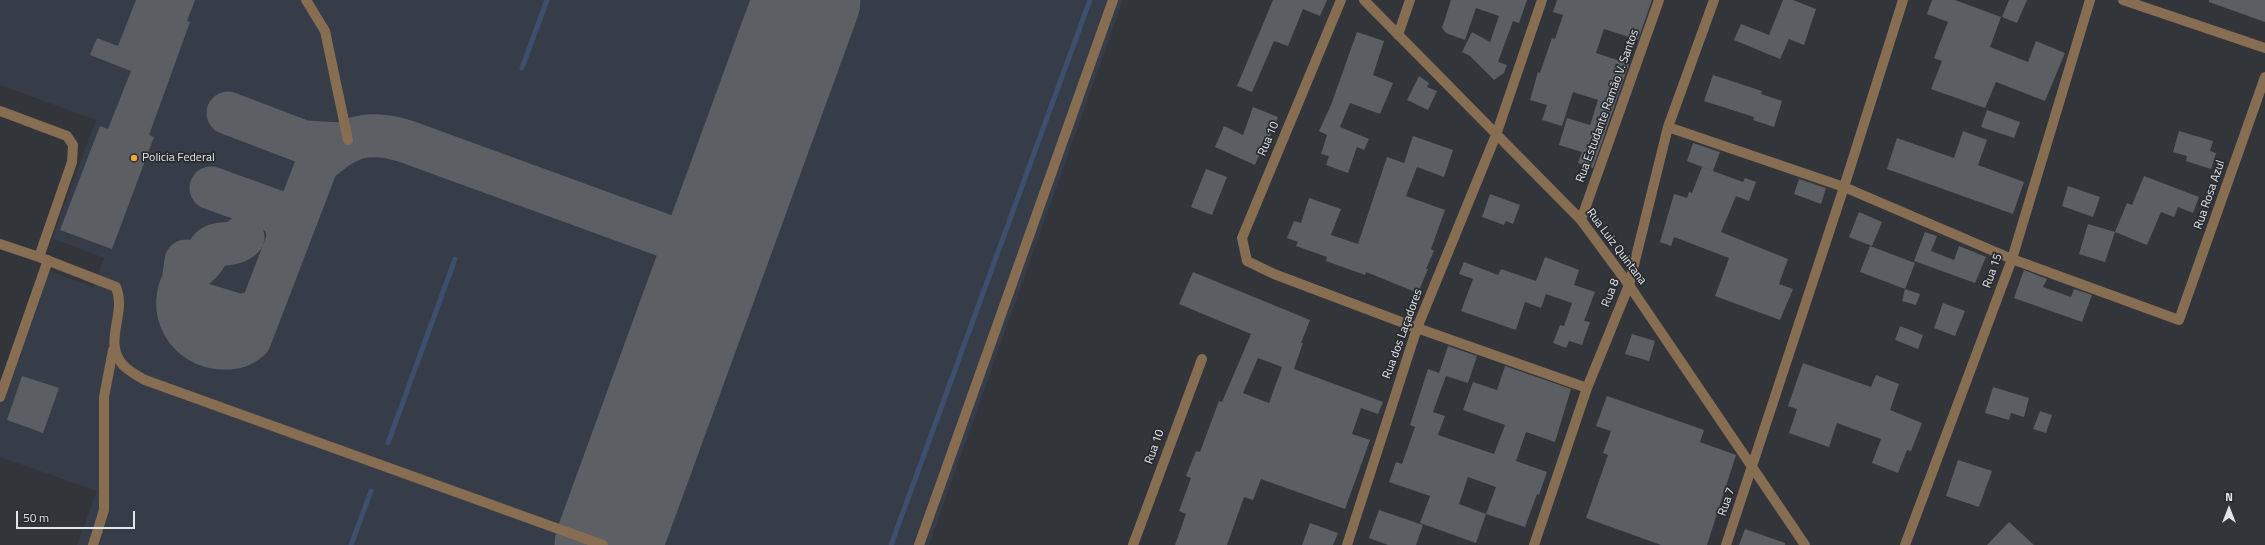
<!DOCTYPE html>
<html>
<head>
<meta charset="utf-8">
<style>
  body { margin:0 }
  #map { position:relative; width:2265px; height:545px; overflow:hidden; background:#32353a; font-family:"Titillium Web",sans-serif }
  canvas { display:block }
  .north { position:absolute; left:2209px; top:489px; width:40px; height:40px; -webkit-text-stroke:3px #282b30; paint-order:stroke; rotate:0deg; font-size:11px; font-weight:700; line-height:16px; text-align:center; color:#e3e5e8 }
  .north::after { content:''; display:block; margin:auto; width:14px; height:18px; background:#e3e5e8; clip-path:polygon(50% 0,100% 100%,50% 72%,0 100%) }
  .scale { position:absolute; left:16px; top:511px; width:119px; height:18px; box-sizing:border-box; border:2px solid #e3e5e8; border-top:0; padding-left:5px; font-size:12px; line-height:14px; white-space:nowrap; color:#e3e5e8; -webkit-text-stroke:3px #282b30; paint-order:stroke }
</style>
</head>
<body>
<div id="map">
<canvas width="2265" height="545"></canvas>
<div class="north">N</div>
<div class="scale">50 m</div>
</div>
<script>
const g = document.querySelector('canvas').getContext('2d');
g.lineJoin = 'round';
function paint(path, color) { g.fillStyle = color; g.fill(path, 'evenodd'); }
function stroke(path, color, width, dash) { g.strokeStyle = color; g.lineWidth = width; g.lineCap = dash ? 'butt' : 'round'; g.setLineDash(dash || []); g.stroke(path); }
function write(font, color, halo, rows, align = 'center') {
  g.font = font + ' "Titillium Web",sans-serif'; g.lineWidth = 3.5; g.setLineDash([]); g.textBaseline = 'middle'; g.strokeStyle = halo; g.fillStyle = color; for (const [text, x, y, turn = 0] of rows) {
    g.save(); g.translate(x, y); g.rotate((+turn || 0) * Math.PI / 180); g.textAlign = isNaN(turn) ? turn : align; if (halo) g.strokeText(text, 0, 0); g.fillText(text, 0, 0); g.restore();
  }
}
paint(new Path2D(`
  M0 0H1123L929 545H77L97 491 0 457V386L41 268 93 287 104 258 52 238 96 120 0 85Z`), '#373d48');
stroke(new Path2D(`
  M522 68 547 0
  M388 443 455 259
  M351 545 371 491
  M891 545 1090 0`), '#3c4f6f', 5);
stroke(new Path2D(`
  M228 113 304 142 341 144
  M211 188 275 211 286 221 288 237
  M243 237C234 246 225 242 214 246 207 249 208 255 203 260 198 266 191 270 186 277 164 309 188 349 225 348 236 348 242 346 250 339L317 164C346 137 366 129 405 141L674 239C697 242 711 235 727 219
  M674 239C693 253 700 269 700 293
  M186 261 183 283 191 296 198 303 241 316 261 310`), '#5c6064', 43);
stroke(new Path2D(`
  M608 545 807 0`), '#5c6064', 107);
paint(new Path2D(`
  M136 0H195L187 21 190 22 149 135 154 137 112 249 60 230 100 126 108 129 131 71 90 55 97 38 118 46Z
  M1273 0H1327L1320 16 1303 9 1288 46 1274 41 1252 92 1237 86Z
  M1451 0H1527L1519 23 1513 21 1498 62 1507 65 1504 73 1494 80 1470 56 1462 52 1472 32 1490 42 1499 16 1476 8 1465 40 1446 33 1442 28Z
  M1557 0H1652L1638 40 1604 29 1596 53 1629 64 1593 168 1578 163 1582 152 1559 145 1567 118 1590 125 1598 100 1573 92 1562 126 1542 120 1547 105 1530 100 1538 72 1540 73 1552 38 1555 39 1563 15 1553 12Z
  M1783 0H1793L1816 9 1804 45 1789 39 1780 59 1734 40 1741 24 1769 35Z
  M1932 0H1955L2001 17 1990 47 2028 62 2036 41 2065 53 2045 101 1996 82 1985 108 1931 89 1942 61 1934 58 1948 22 1927 14Z
  M2009 0H2027L2017 23 2002 17Z
  M2209 0H2265V22L2209 2Z
  M1357 32 1384 41 1373 75 1393 83 1380 114 1350 103 1340 127 1369 139 1364 150 1357 147 1348 173 1326 165 1329 156 1321 154 1327 135 1319 131 1331 105Z
  M1713 75 1762 91 1761 94 1782 101 1774 127 1753 120 1754 117 1704 101Z
  M1419 76 1429 83 1427 87 1437 91 1428 110 1407 100Z
  M1253 107 1278 117 1268 142 1265 141 1255 165 1215 147 1224 126 1243 135Z
  M1987 110 2020 122 2014 138 1981 127Z
  M1963 131 1987 140 1978 165 2024 182 2013 214 1887 169 1897 138 1954 158Z
  M2179 131 2213 141 2210 151 2216 153 2211 169 2186 161 2187 156 2173 152Z
  M1413 136 1453 150 1444 177 1417 167 1406 196 1445 210 1431 249 1434 251 1426 269H1428L1418 293 1366 272 1365 275 1326 261 1327 257 1296 246 1298 242 1287 238 1294 221 1301 223 1309 198 1341 209 1331 235 1358 244 1387 157 1404 163Z
  M1693 143 1720 152 1713 171 1687 161Z
  M1702 167 1743 182 1745 178 1756 182 1749 201 1736 196 1721 232 1788 259 1779 284 1793 289 1780 320 1715 296 1729 258 1674 237 1671 246 1660 242 1674 194 1687 198 1689 192 1692 193Z
  M1206 169 1227 177 1212 215 1191 207Z
  M2144 176 2199 197 2193 213 2178 207 2174 217 2161 212 2147 245 2115 232 2127 203 2132 205Z
  M1799 179 1826 188 1821 204 1794 194Z
  M2068 186 2100 197 2093 217 2062 206Z
  M1490 194 1520 205 1513 224 1506 221 1504 225 1482 217Z
  M1859 212 1882 222 1872 246 1849 237Z
  M2088 224 2115 232 2105 262 2079 254Z
  M1925 232 1937 236 1931 251 1954 260 1959 246 1986 257 1975 283 1914 261Z
  M1870 246 1915 263 1905 289 1860 272Z
  M1545 257 1579 270 1574 285 1595 292 1584 321 1590 322 1582 345 1569 341 1566 348 1553 343 1560 325 1564 326 1572 303 1546 294 1541 308 1525 302 1516 330 1461 311 1473 279 1459 274 1464 262 1498 275 1501 269 1536 281Z
  M2024 270 2047 279 2043 287 2071 297 2074 289 2092 295 2082 322 2014 298Z
  M1193 272 1310 320 1301 343H1303L1294 369 1383 402 1378 414 1361 408 1352 434 1370 440 1345 509 1261 479 1253 500 1244 497 1227 545H1175L1186 514 1179 511 1191 478 1186 476 1196 451 1200 452 1219 401 1222 402 1251 334 1179 304ZM1258 358 1282 367 1269 403 1243 393Z
  M1905 289 1920 294 1916 305 1902 301Z
  M1943 303 1965 311 1955 336 1934 328Z
  M1900 326 1923 335 1918 349 1895 340Z
  M1632 334 1655 341 1649 361 1625 354Z
  M1448 346 1477 356 1468 383 1446 376 1433 412 1445 416 1438 435 1494 454 1505 425 1463 410 1473 382 1497 390 1505 366 1571 389 1555 442 1526 432 1516 461 1547 472 1539 495 1537 494 1525 527 1486 514 1476 543 1420 523 1430 496 1389 482 1396 462 1402 464 1415 427 1410 425 1428 369 1439 373ZM1468 477 1496 487 1486 514 1459 504Z
  M1803 363 1871 387 1876 375 1899 384 1890 410 1922 423 1911 451 1907 450 1898 473 1872 463 1881 439 1837 423 1829 447 1789 433 1797 409 1788 406Z
  M22 376 59 388 43 433 7 420Z
  M1993 387 2029 398 2024 417 2011 413 2009 420 1985 413Z
  M1607 396 1704 430 1700 442 1736 455 1707 545H1661L1586 518 1608 455 1603 453 1611 431 1596 426Z
  M2040 411 2052 415 2046 433 2033 429Z
  M1958 460 1992 471 1979 507 1946 496Z
  M1379 510 1423 525 1416 545H1388L1369 538Z
  M2009 522 2034 545H1987Z
  M1310 523 1338 533 1333 545H1302Z
  M1745 529 1785 543V545H1739Z`), '#5b5f64');
stroke(new Path2D(`
  M306 0 325 31 348 140
  M1341 0 1242 238 1247 261 1274 274 1417 328 1587 388
  M1364 0 1581 220 1629 285 1805 545
  M2123 0 2265 48
  M1398 35 1410 0
  M0 111 67 136 73 145 72 162 39 257 0 244
  M1668 127 1844 187 2012 259 2179 320 2265 77
  M1581 220 1659 0
  M39 257 116 287C127 314 103 340 122 364 128 371 138 376 145 380L603 545
  M0 397 48 260
  M93 545 104 510V397L113 350
  M919 545 1113 0
  M1133 545 1202 359
  M1347 545 1417 328 1496 135 1542 0
  M1534 545 1587 388 1629 285 1668 127 1714 0
  M1726 545 1844 187 1903 0
  M1905 545 2012 259 2090 0`), '#876d51', 10);
for (const [x, y, r, color] of [
  [134,158,4,"#f2a541"]
]) { const dot = new Path2D(); dot.arc(x, y, r, 0, 2 * Math.PI); g.fillStyle = color; g.fill(dot); stroke(dot, '#282b30', 1.5); }
write('12px', '#e3e5e8', '#282b30', [
  ["Rua Estudante Ramão V. Santos",1608,106,-70],
  ["Rua 10",1269,139,-67],
  ["Rua Rosa Azul",2210,195,-71],
  ["Rua Luiz Quintana",1616,247,53],
  ["Rua 15",1993,271,-70],
  ["Rua 8",1611,293,-69],
  ["Rua dos Laçadores",1403,334,-70],
  ["Rua 10",1155,447,-70],
  ["Rua 7",1727,502,-71]
]);
write('12px', '#e3e5e8', '#282b30', [
  ["Policia Federal",142,158]
], 'left');
</script>
</body>
</html>
